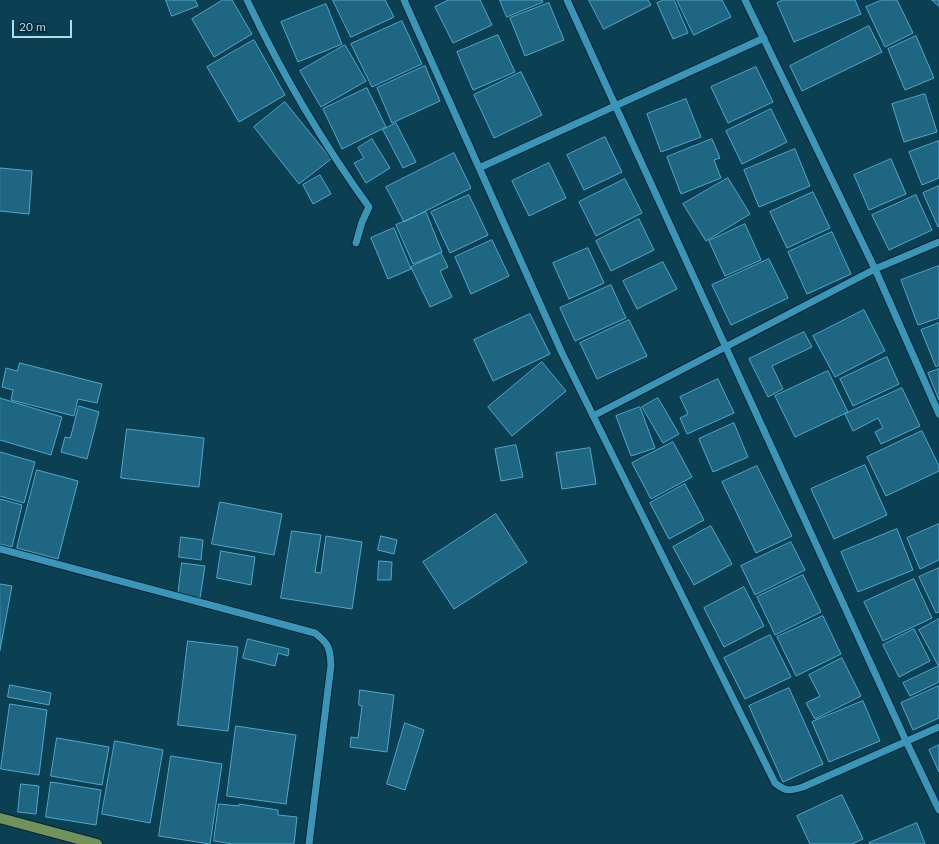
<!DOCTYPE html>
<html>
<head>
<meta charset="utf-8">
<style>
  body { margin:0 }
  #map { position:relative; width:939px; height:844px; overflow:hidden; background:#0b3f52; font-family:Lato,sans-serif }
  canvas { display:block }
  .scale { position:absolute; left:12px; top:20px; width:60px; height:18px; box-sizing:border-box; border:2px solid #b2dbee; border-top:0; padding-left:5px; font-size:12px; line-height:14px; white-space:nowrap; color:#b2dbee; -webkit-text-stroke:3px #002533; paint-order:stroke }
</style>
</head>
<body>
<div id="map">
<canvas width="939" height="844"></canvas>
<div class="scale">20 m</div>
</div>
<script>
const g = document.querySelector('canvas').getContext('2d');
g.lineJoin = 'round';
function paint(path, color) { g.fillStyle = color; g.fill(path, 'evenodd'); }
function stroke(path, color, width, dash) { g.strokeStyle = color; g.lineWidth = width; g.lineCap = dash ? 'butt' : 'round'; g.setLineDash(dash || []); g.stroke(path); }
const building = new Path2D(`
  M166 0H195L198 6 172 16Z
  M223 0H232L252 34 214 57 192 19Z
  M333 0H385L394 17 351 37Z
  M449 0H480L492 25 453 43 435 7Z
  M500 0H542L543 2 507 17Z
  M589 0H648L651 5 604 29Z
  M664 0H674L688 33 673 39 657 3Z
  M677 0H722L731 17 694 35Z
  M783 0H855L861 14 794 42 777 3Z
  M882 0H897L913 33 885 47 866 7Z
  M932 0H939V6Z
  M549 3 564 40 525 56 510 18Z
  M326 4 342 44 298 62 281 22Z
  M402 21 422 64 372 87 351 44Z
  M869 26 882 52 802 91 790 66Z
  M498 35 515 72 473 90 457 52Z
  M916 36 934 78 905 90 888 49Z
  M254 40 285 95 239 122 207 67Z
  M345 45 366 81 321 107 300 71Z
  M425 66 440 101 392 123 377 88Z
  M756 67 773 102 728 123 711 87Z
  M521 72 542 115 494 138 474 95Z
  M367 88 386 127 342 149 323 109Z
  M925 94 937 132 904 142 892 104Z
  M686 99 701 137 661 152 647 114Z
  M285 102 331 159 299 184 254 127Z
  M771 109 787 142 742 164 726 131Z
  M396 123 416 162 403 168 383 130Z
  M605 137 622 172 584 190 567 155Z
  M372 139 390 168 366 183 354 163 364 158 358 148Z
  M712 139 720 158 714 160 721 178 681 194 667 157Z
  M939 141V178L922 185 909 152Z
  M795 149 810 186 759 207 744 170Z
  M454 153 471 188 404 222 386 187Z
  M891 159 906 194 869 210 854 175Z
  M549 163 566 198 529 216 512 181Z
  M0 168 32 171 29 214 0 211Z
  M320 175 331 194 313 204 303 185Z
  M728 178 750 214 706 241 683 204Z
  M625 179 642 213 596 236 579 202Z
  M939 186V226L938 227 923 193Z
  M813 192 830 228 787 248 770 212Z
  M469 195 488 235 450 253 431 212Z
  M916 195 932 230 889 250 872 215Z
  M426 212 442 252 413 264 396 225Z
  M639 219 654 250 611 271 596 241Z
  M745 224 761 260 725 276 709 241Z
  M394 228 411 269 388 279 371 238Z
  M832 232 851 274 807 294 788 252Z
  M492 240 509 276 471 294 455 257Z
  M588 248 604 283 569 299 553 263Z
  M441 253 448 267 440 271 452 297 430 307 411 267Z
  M769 259 788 298 731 325 712 285Z
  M663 262 677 289 637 309 623 281Z
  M939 266V318L918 325 901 280Z
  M611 285 626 318 575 341 560 308Z
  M864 310 885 351 835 377 813 336Z
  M530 314 550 354 493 381 474 340Z
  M629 320 647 356 597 379 580 343Z
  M939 323V365L936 367 921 330Z
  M804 332 812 347 772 366 783 389 768 397 749 359Z
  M887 357 899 384 853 406 840 379Z
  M542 362 566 391 512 436 488 407Z
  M20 363 102 384 97 403 78 399 74 416 11 400 13 390 2 387 6 368 17 371Z
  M939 369V400L928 373Z
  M828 371 848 412 795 437 775 396Z
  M718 379 734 413 687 434 680 418 688 414 680 397Z
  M902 388 920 426 881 444 875 432 883 428 878 418 853 431 845 414Z
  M0 398 62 417 51 455 0 440Z
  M658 398 679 434 663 443 642 407Z
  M79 406 99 412 87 459 61 452 65 437 70 438Z
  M640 407 655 448 631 456 616 416Z
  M734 423 748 457 713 472 699 439Z
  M127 429 204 438 199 487 121 478Z
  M922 431 939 466V471L886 496 867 457Z
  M673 442 692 477 651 499 632 463Z
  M516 445 523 477 501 481 495 449Z
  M590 448 596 484 562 489 556 453Z
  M0 452 35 462 24 503 0 496Z
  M865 465 887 515 834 539 811 489Z
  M757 466 792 536 756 553 722 482Z
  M37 470 78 481 58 559 17 548Z
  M685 484 704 520 669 539 650 503Z
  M0 499 22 505 12 547 0 544Z
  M220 502 282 514 274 555 212 544Z
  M496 514 527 562 454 609 423 562Z
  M939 524V560L920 569 907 538Z
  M711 526 732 564 694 585 673 547Z
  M897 529 913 570 858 592 841 552Z
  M292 531 321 535 315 572 321 573 326 536 362 542 352 609 281 598Z
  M381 536 397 540 394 554 378 550Z
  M181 537 203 540 201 560 179 557Z
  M791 542 805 570 755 595 741 566Z
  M221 551 255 557 251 585 217 578Z
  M379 561 392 562 391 580H378Z
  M182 563 205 566 200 598 178 596Z
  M939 568V612L936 613 919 577Z
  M803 575 821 612 775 635 757 597Z
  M914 579 932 618 883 641 864 602Z
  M0 584 12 586 0 650Z
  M744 587 764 626 724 647 704 608Z
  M823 616 841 654 796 676 777 637Z
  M939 619V664L938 665 919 630Z
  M914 629 930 661 899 677 883 645Z
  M770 635 791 677 745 699 724 658Z
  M248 639 289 649 288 656 278 653 275 666 243 658Z
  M188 641 238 647 228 731 178 725Z
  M842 658 861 696 815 719 806 703 820 696 809 675Z
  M939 666V682L910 696 903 683Z
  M10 685 51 693 49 705 8 697Z
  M939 686V718L913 730 901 703Z
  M789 688 823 764 783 782 749 706Z
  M360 690 394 695 387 752 350 747 351 737 358 738 362 706 359 705Z
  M863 701 880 741 829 762 812 722Z
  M10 704 47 710 39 775 1 769Z
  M405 723 424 730 405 790 387 784Z
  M236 726 296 735 286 804 227 796Z
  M57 738 109 747 102 785 51 776Z
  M115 741 163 750 150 823 102 814Z
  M939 745V772L929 750Z
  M171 756 222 764 210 844 159 836Z
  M51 782 101 790 96 825 46 817Z
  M21 784 39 786 36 814 18 812Z
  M842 795 863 839 852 844H810L797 816Z
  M219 804 239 806V804L278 810V815L297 817 294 844H233L214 841Z
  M917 823 925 844H870L869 843Z`);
paint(building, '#1e6681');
stroke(building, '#4ea9cd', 1);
const minor = new Path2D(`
  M247 0C281 72 322 142 369 207L362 222 356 243
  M404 0 562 353 775 783C786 792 790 791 803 787L939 727
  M567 0 906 741 939 810
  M745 0 875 269 939 414
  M479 168 764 38
  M593 416 875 269 939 242
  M0 549 315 633C329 644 330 648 331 665L309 844`);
const major = new Path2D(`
  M0 818 97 844`);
stroke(minor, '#07242f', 9);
stroke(major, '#07242f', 12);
stroke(minor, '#3996b9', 7);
stroke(major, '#71935a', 10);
</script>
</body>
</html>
